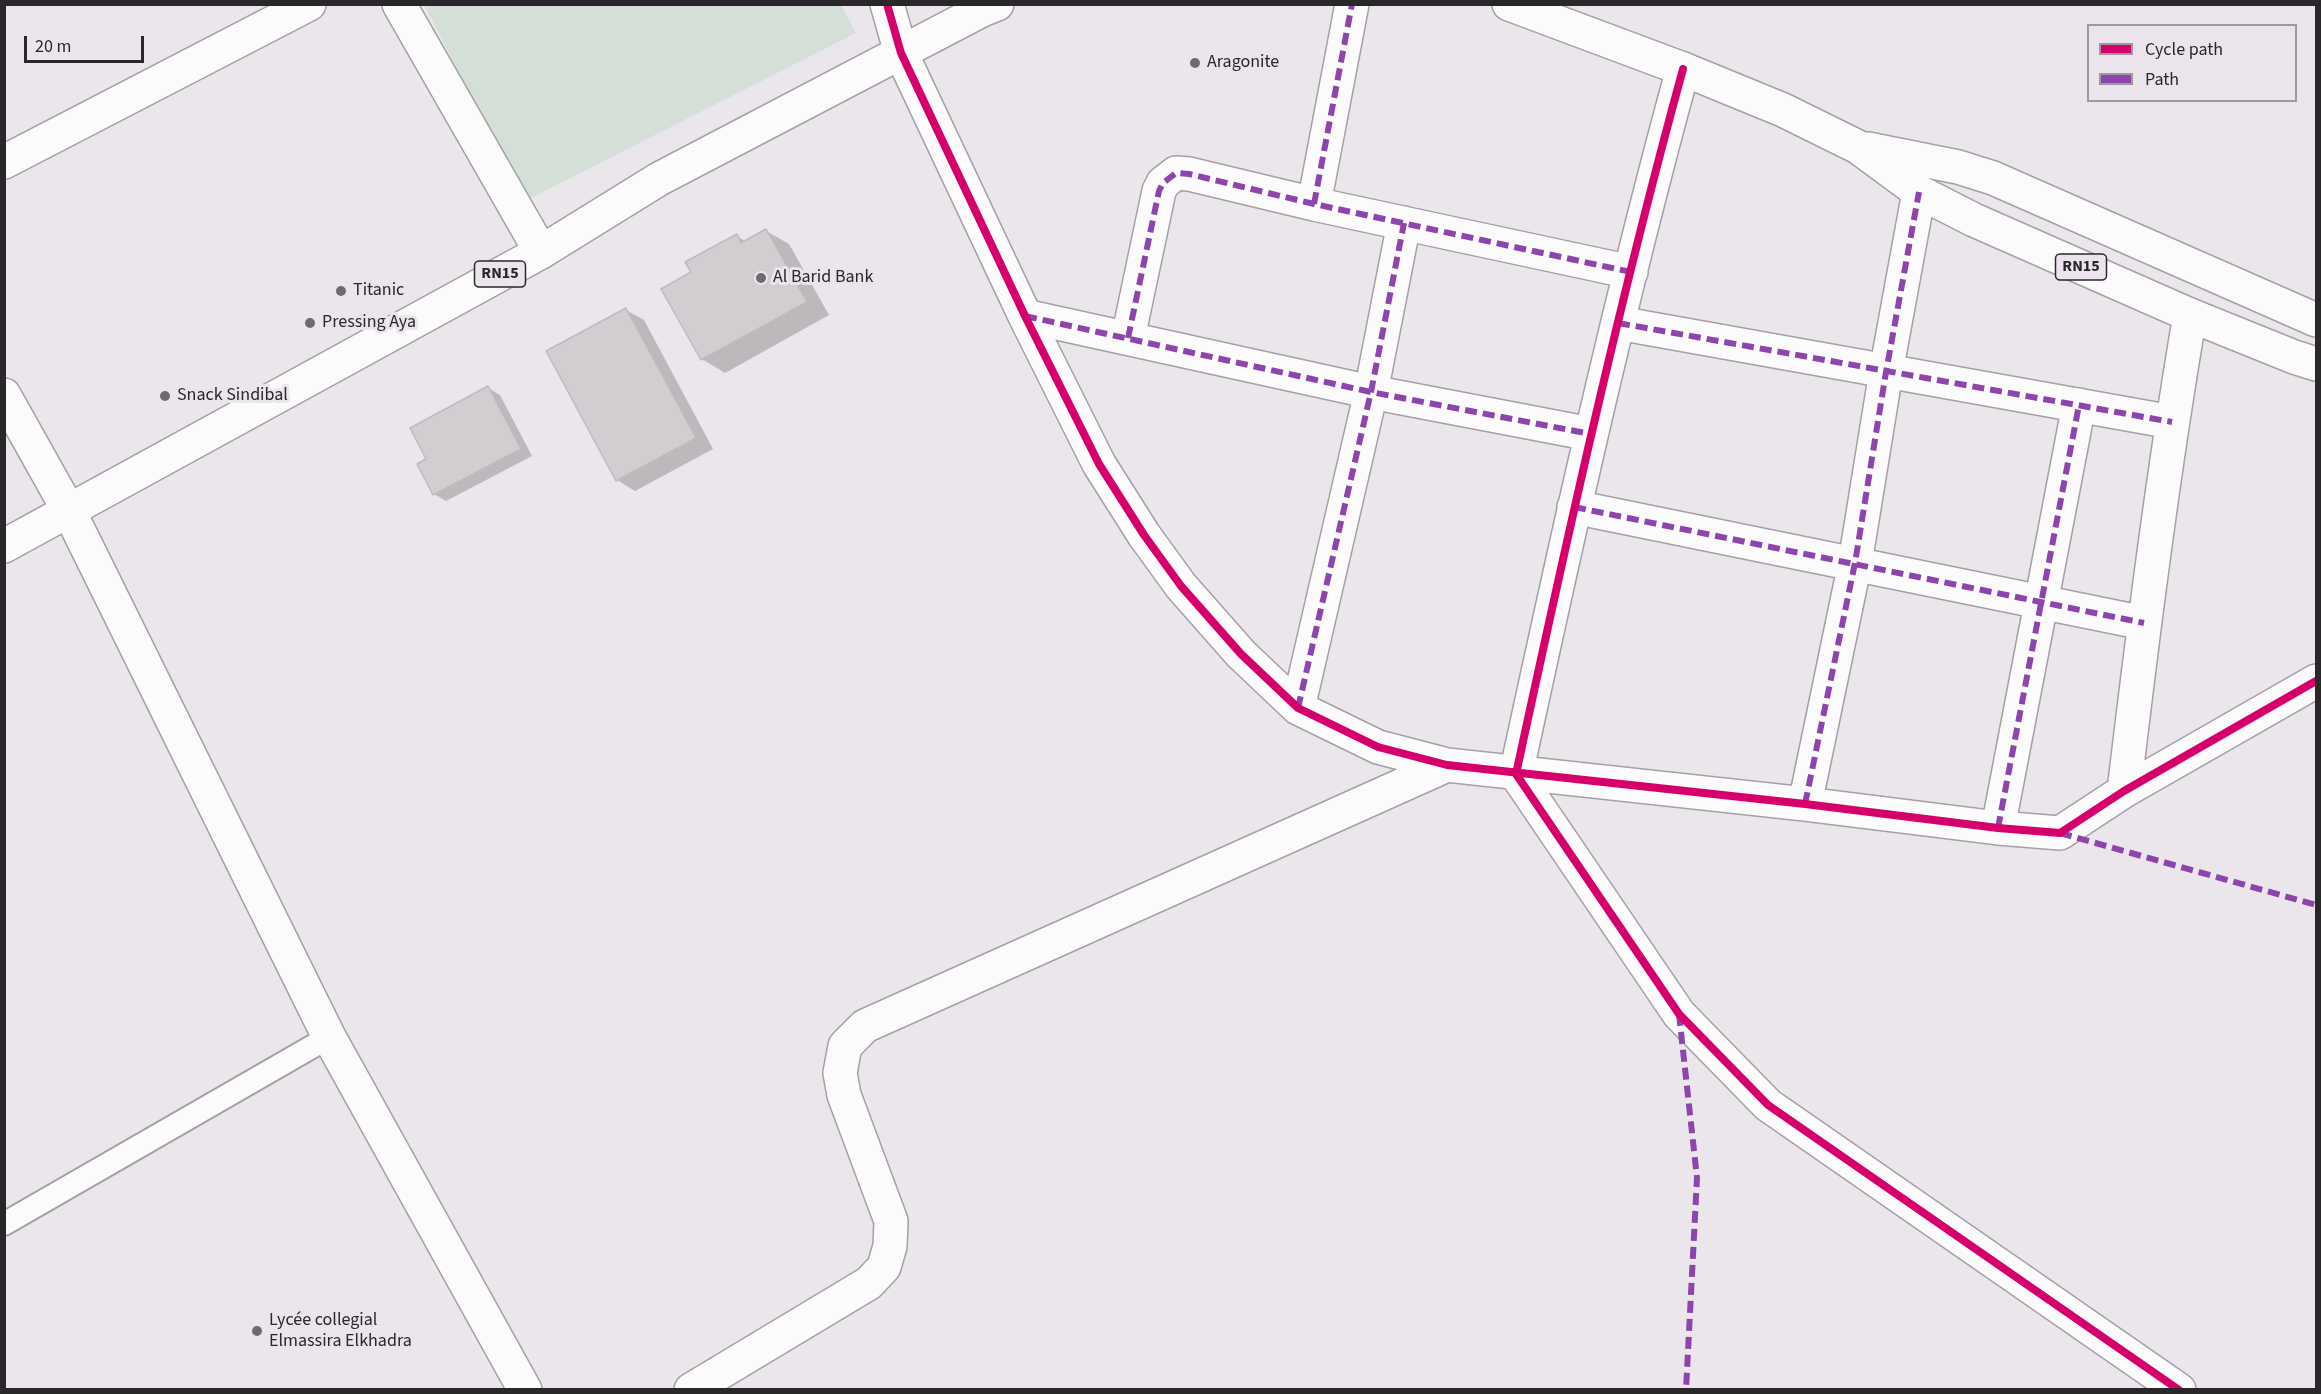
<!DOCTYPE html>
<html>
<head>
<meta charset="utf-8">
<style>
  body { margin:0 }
  #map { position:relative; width:2321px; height:1394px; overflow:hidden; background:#ebe6eb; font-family:"Source Sans 3",sans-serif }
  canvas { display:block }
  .frame { position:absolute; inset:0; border:6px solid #2a272a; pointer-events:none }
  .legend { position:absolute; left:2087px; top:24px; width:210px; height:78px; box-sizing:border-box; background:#ece4ed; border:2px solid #9e989f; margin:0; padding:8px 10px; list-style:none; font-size:18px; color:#2a272a }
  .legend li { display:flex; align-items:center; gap:12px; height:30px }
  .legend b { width:30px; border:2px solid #9e989f }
  .scale { position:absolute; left:24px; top:36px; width:120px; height:27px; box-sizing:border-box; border:3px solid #2a272a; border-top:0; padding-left:8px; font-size:18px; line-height:21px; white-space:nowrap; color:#2a272a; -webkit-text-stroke:4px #ece4ed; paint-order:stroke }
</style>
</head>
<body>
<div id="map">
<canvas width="2321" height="1394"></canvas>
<div class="frame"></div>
<ul class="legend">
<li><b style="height:8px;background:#d6006c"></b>Cycle path</li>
<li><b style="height:8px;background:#8e44ad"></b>Path</li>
</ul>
<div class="scale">20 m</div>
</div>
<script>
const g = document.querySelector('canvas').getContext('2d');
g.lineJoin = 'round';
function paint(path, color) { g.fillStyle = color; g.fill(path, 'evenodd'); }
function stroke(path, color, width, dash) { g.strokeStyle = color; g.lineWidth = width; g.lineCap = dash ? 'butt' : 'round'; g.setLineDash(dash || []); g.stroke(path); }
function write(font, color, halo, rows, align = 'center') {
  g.font = font + ' "Source Sans 3",sans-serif'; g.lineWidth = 6; g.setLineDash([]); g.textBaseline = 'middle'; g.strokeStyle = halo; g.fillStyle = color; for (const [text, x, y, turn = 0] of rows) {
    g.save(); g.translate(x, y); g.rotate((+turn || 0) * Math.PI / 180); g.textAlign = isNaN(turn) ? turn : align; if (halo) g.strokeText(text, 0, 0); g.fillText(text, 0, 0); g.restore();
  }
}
paint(new Path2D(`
  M424 5H841L856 33 525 201Z`), '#d4e0d7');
paint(new Path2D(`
  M766 231 789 244 829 315 725 373 702 359 693 273 737 236 746 242Z
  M626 310 644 320 713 449 635 491 617 480Z
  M488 388 500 395 532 456 446 501 434 494 428 460Z`), '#0003');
const building = new Path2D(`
  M766 229 807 302 701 360 661 289 691 272 685 262 737 234 741 243Z
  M626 308 696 438 616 481 546 351Z
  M488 386 521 449 433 495 417 464 426 459 410 428Z`);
paint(building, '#d2cdd0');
stroke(building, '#bebabd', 1.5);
const lane = new Path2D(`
  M4 1224 329 1037`);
const street = new Path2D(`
  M399 4 541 252
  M887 4 901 53 1025 316 1099 464 1144 535 1181 586 1241 654 1298 708 1378 747 1447 765 1805 804 1998 828 2060 833 2124 791 2316 681
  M1683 69C1619 302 1567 538 1516 774L1679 1014 1768 1105 2179 1390
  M4 162 309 4
  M1314 204 1352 4
  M1025 316 1371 392 1591 434
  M1618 323 2172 422
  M1128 338 1159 191 1163 183 1176 173 1189 174 1314 204 1631 272
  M4 395 69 511 329 1037 525 1390
  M1574 507 2144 623
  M1298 708 1371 392 1404 223
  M2124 791C2143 632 2163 473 2190 315
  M1805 804 1855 563 1886 372 1919 192
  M1998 828 2079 405
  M691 1390 869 1283 884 1267 890 1246 891 1221 844 1095 840 1073 845 1046 865 1026 1447 765`);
const primary = new Path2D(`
  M1509 4 1683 69 1783 110 1858 147 1919 192 1974 220 2190 315 2294 357 2316 364
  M1868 149 1958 167 1993 178 2316 320
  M4 546 541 252 659 179 982 10 997 4`);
stroke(lane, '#a4a0a4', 26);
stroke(street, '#a4a0a4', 36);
stroke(primary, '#a4a0a4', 36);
stroke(lane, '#fcfbfc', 22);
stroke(street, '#fcfbfc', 33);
stroke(primary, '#fcfbfc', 33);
stroke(new Path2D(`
  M1314 204 1352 4
  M1025 316 1371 392 1591 434
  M1618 323 2172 422
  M1128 338 1159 191 1163 183 1176 173 1189 174 1314 204 1631 272
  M1574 507 2144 623
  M1298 708 1371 392 1404 223
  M1805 804 1855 563 1886 372 1919 192
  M1998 828 2079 405
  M2060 833 2316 905
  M1679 1014 1697 1178 1686 1390`), '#8e44ad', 6, [12, 6]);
stroke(new Path2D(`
  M887 4 901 53 1025 316 1099 464 1144 535 1181 586 1241 654 1298 708 1378 747 1447 765 1805 804 1998 828 2060 833 2124 791 2316 681
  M1683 69C1619 302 1567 538 1516 774L1679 1014 1768 1105 2179 1390`), '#d6006c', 8);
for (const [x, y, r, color] of [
  [1195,63,6,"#6e6a6e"],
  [761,278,6,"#6e6a6e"],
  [341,291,6,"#6e6a6e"],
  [310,323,6,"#6e6a6e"],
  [165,396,6,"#6e6a6e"],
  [257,1331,6,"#6e6a6e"]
]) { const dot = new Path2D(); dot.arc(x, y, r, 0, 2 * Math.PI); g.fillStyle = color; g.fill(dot); stroke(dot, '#ece4ed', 2); }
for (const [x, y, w] of [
  [2081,267,51],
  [500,274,51]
]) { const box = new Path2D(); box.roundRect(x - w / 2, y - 13, w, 26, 4.5); g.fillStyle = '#ece4ed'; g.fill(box); stroke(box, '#2a272a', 1.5); }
write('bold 16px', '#2a272a', null, [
  ["RN15",2081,267],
  ["RN15",500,274]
]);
write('18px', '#2a272a', '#ece4ed', [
  ["Aragonite",1207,63],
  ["Al Barid Bank",773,278],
  ["Titanic",353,291],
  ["Pressing Aya",322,323],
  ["Snack Sindibal",177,396],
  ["Lycée collegial",269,1321],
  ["Elmassira Elkhadra",269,1342]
], 'left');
</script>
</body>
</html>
